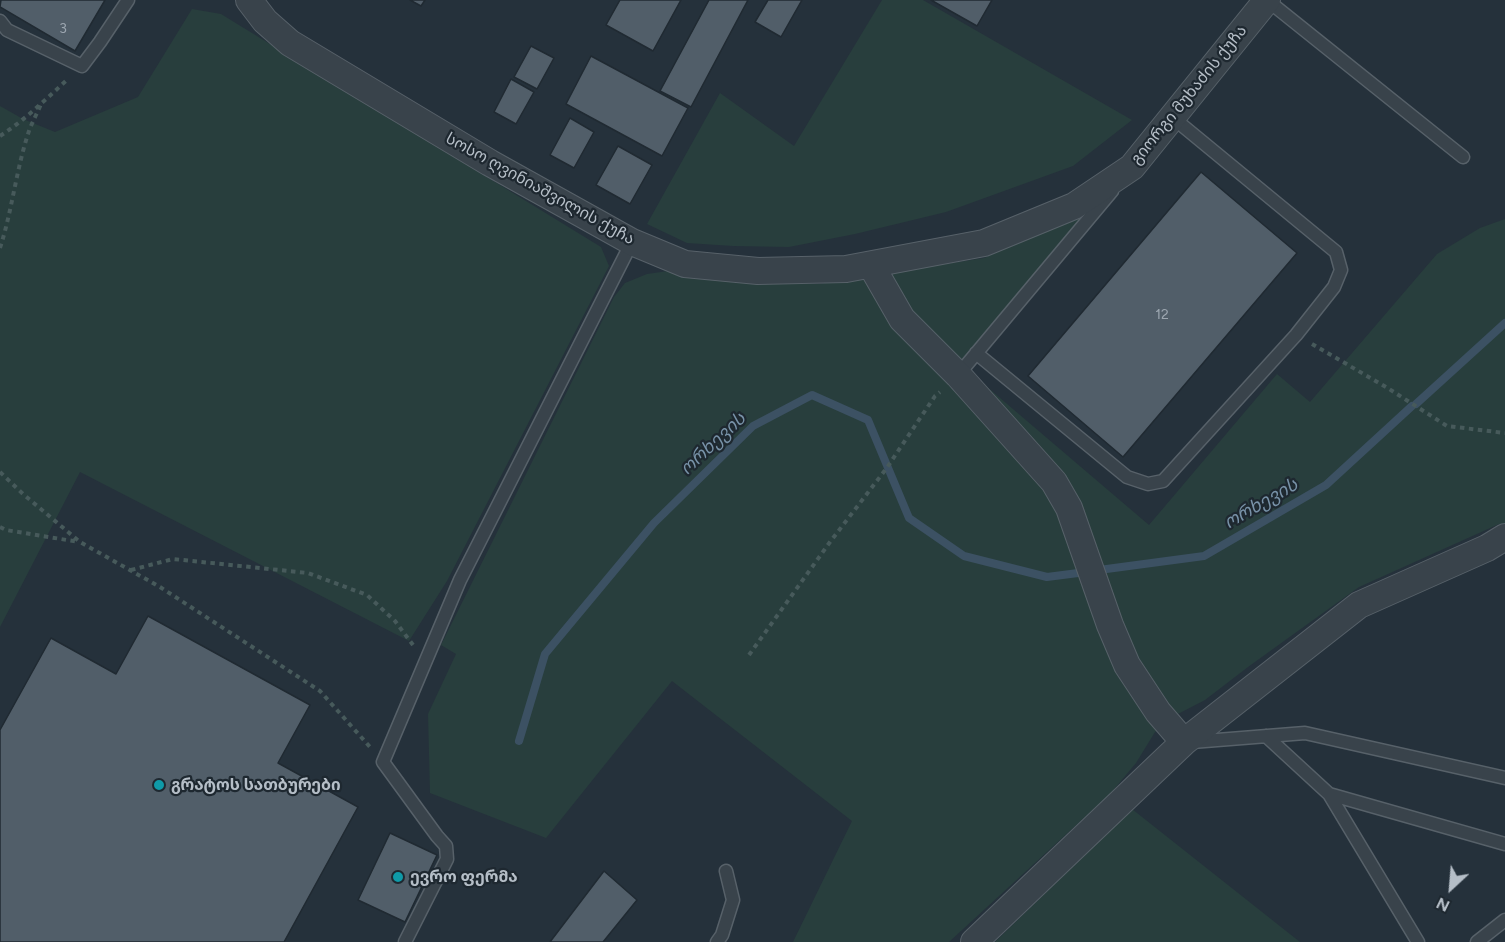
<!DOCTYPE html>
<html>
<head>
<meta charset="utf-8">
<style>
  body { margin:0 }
  #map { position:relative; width:1505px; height:942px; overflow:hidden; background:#25313b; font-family:Figtree,sans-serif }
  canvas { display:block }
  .north { position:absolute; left:1421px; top:858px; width:60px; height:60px; -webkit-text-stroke:4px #1e2830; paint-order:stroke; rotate:206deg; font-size:16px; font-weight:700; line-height:24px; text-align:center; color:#b5bec7 }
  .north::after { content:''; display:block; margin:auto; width:21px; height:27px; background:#b5bec7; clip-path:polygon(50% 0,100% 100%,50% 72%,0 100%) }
</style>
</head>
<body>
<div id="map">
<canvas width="1505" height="942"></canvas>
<div class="north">N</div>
</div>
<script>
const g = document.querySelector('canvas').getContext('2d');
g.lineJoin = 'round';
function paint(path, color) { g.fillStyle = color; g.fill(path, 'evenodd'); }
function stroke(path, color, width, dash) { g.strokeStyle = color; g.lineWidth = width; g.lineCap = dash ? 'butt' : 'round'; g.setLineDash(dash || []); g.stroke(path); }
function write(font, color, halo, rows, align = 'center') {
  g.font = font + ' Figtree,"Noto Sans Georgian",sans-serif'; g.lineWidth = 4.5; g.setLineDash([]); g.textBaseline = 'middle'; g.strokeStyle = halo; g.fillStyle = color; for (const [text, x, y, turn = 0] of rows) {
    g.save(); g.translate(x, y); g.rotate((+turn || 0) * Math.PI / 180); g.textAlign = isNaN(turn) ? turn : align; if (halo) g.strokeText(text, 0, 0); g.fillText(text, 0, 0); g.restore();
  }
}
paint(new Path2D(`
  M882 0H923L1132 120 1073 166 946 212 855 234 789 247 733 246 687 243 647 224 720 93 794 146Z
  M192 9 221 14 601 247 609 266 447 581 409 641 80 472 0 627V106L23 119 55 132 138 97Z
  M1089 209 959 363 1149 525 1277 374 1310 402 1437 254 1480 228 1505 219V526L1499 524 1359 587 1248 667 1205 700 1176 715 1155 732 1136 763 1110 794 949 942H793L852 821 672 681 546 838 430 793 428 714 456 654 441 645 614 297 625 283 647 274 675 270 724 281 818 284 984 258Z
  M1132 809 1300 942H995Z`), '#283e3d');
stroke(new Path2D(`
  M1416 404 1505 323
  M1099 570 1204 556 1326 485 1412 406
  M519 741 545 654 654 523 753 426 812 395 868 420 909 518 964 556 1047 577 1086 572`), '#3c5163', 8);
const building = new Path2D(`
  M1 0H105L75 51 0 7Z
  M410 0H425L421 6Z
  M620 0H681L653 51 606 25Z
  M709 0H748L691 107 660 91Z
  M768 0H802L781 37 755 22Z
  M931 0H992L977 26Z
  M531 46 554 58 537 89 514 77Z
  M591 56 688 108 662 156 566 104Z
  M511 79 534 92 516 124 494 112Z
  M570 118 594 132 574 168 550 155Z
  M618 146 652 165 630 204 596 185Z
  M1201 172 1297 253 1123 457 1028 376Z
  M148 616 310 705 278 763 358 807 284 942H0V730L51 638 116 674Z
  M390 833 437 855 405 922 358 900Z
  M604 871 637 900 603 942H550Z`);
paint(building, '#515e69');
stroke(building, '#202a32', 1.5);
const service = new Path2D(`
  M1267 0 1463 157
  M0 21 7 30 82 66 100 42 128 0
  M976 353 1127 477 1148 484 1163 481 1296 335 1334 287 1341 270 1336 252 1172 117
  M958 375 1112 191
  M1266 736 1329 794 1418 942
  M1192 742 1305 733 1505 778
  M1329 794 1505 844
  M405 942 447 859 446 846 437 836 383 762 460 580 632 242
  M717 942 722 935 733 900 726 871
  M1477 942 1505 920`);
const minor = new Path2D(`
  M249 0 265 21 290 43 490 163 632 242 685 264 758 271 846 269 984 243 1074 206 1132 167 1267 0
  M871 265 902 319 958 375 1054 482 1069 508 1110 625 1127 665 1158 712 1184 742
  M974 942 1184 742 1359 605 1487 548 1505 537`);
stroke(service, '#576169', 15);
stroke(minor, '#576169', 28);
stroke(new Path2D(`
  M0 136C25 120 46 99 68 79
  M0 248C12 211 16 171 28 134 31 124 37 114 41 104
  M1312 344 1386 387 1447 426 1505 433
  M0 472 23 494 80 542 160 587 320 691 370 747
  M0 527 6 530 79 542
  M131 570 173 559 308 573 367 595 395 621 413 645
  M749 655 830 542 886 469 935 396 940 392`), '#475a5b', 4, [4.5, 4.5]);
stroke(service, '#39434b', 12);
stroke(minor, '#39434b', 26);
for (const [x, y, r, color] of [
  [159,785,6,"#0f9aa8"],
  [398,877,6,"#0f9aa8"]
]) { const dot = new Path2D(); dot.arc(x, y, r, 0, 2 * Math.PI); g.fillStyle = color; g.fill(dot); stroke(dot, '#1e2830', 2); }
write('14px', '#9ca6b0', null, [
  ["3",63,29],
  ["12",1162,315]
]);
write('16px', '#b5bec7', '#1e2830', [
  ["გიორგი მუხაძის ქუჩა",1189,95,-51],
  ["სოსო ღვინიაშვილის ქუჩა",540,189,29]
]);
write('bold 16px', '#b5bec7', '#1e2830', [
  ["გრატოს სათბურები",171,785],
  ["ევრო ფერმა",410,877]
], 'left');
write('italic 18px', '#7892a8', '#1e2830', [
  ["ორხევის",713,444,-43],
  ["ორხევის",1261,504,-30]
]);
</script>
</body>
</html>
